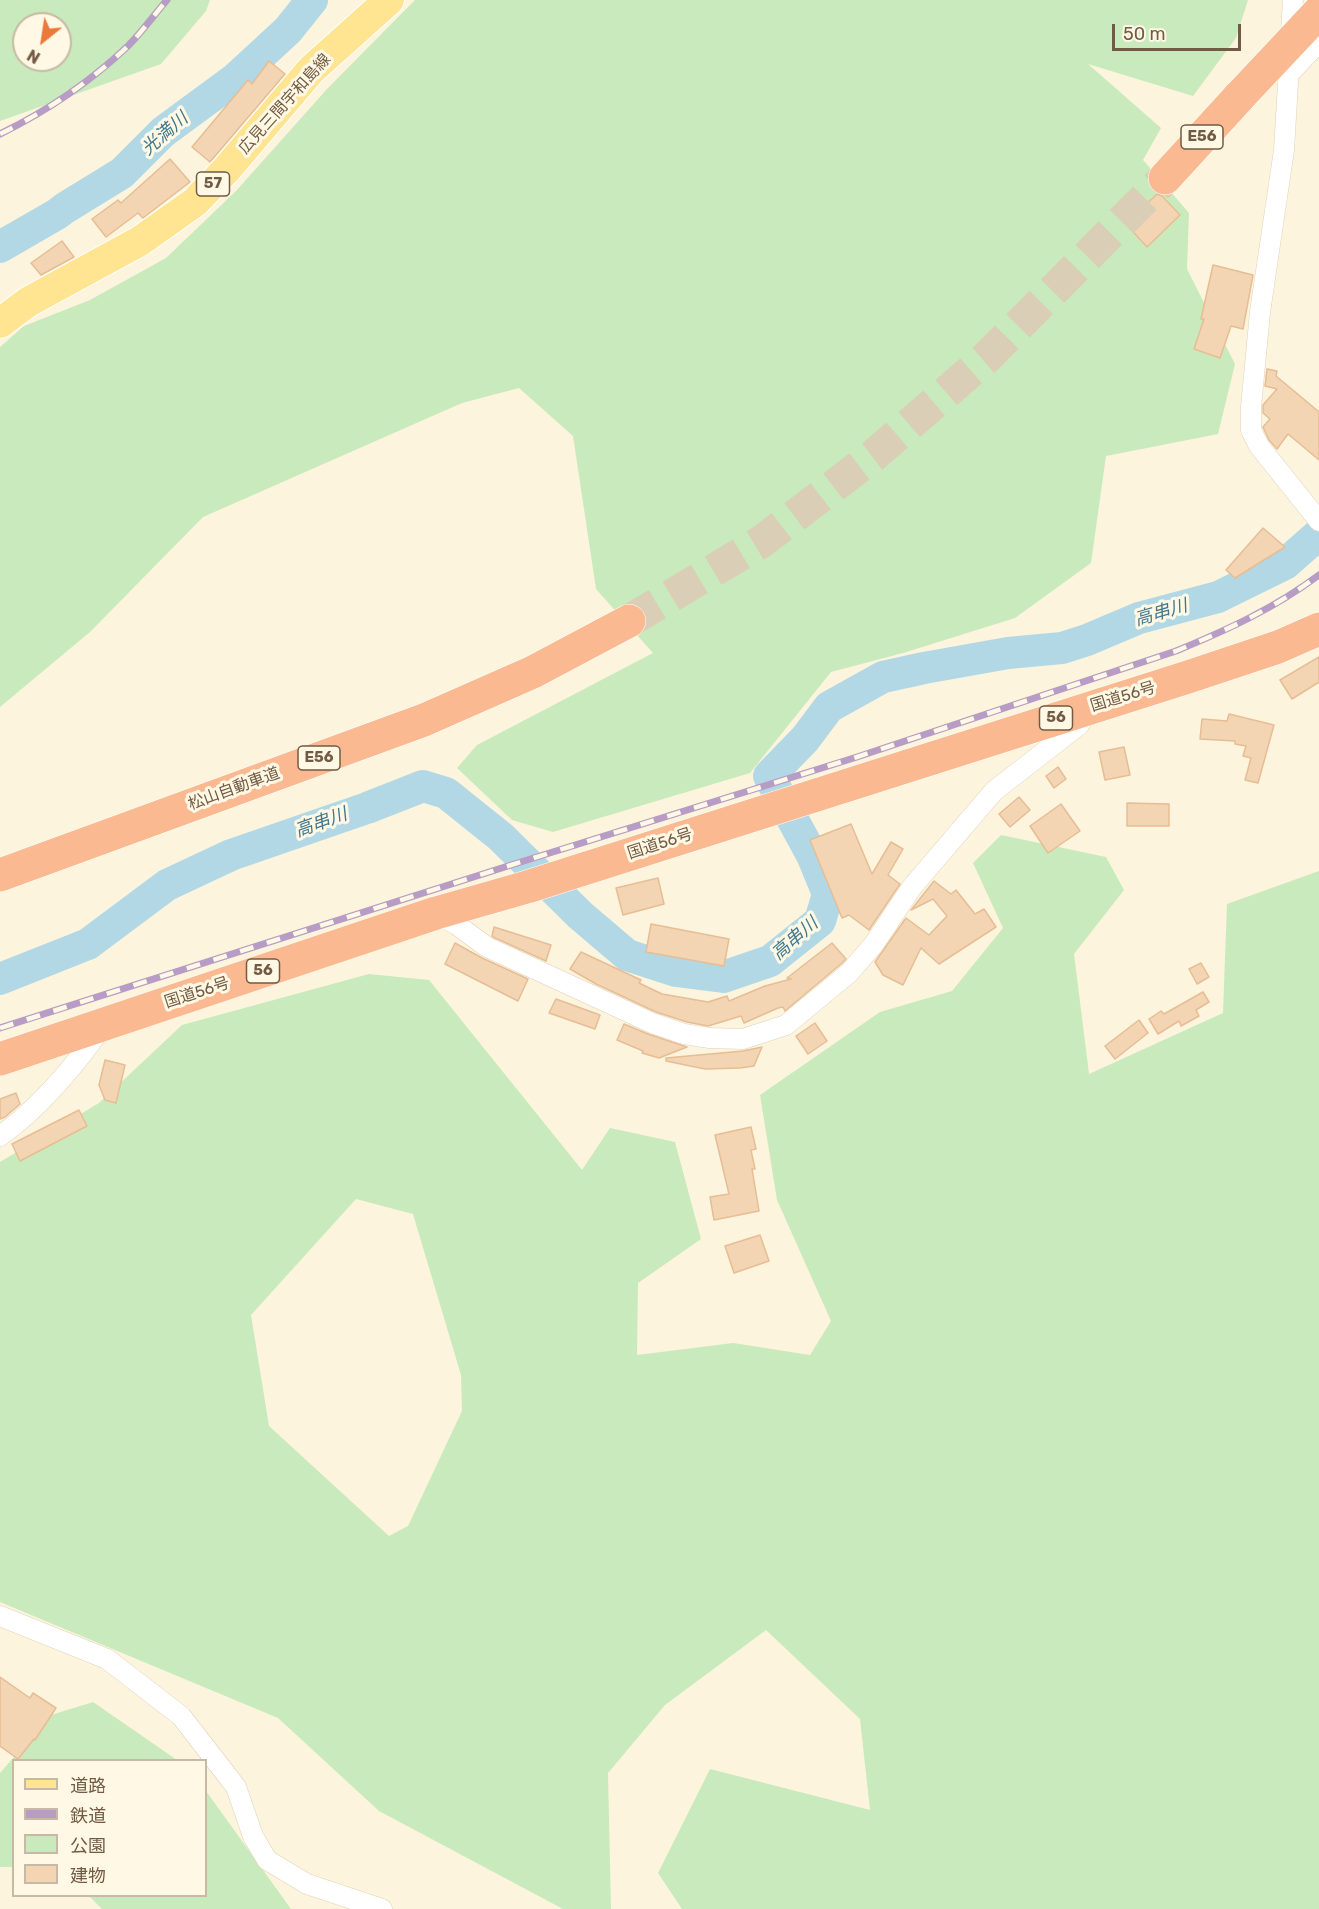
<!DOCTYPE html>
<html>
<head>
<meta charset="utf-8">
<style>
  body { margin:0 }
  #map { position:relative; width:1319px; height:1909px; overflow:hidden; background:#fdf4dd; font-family:Rubik,"Noto Sans JP",sans-serif }
  canvas { display:block }
  .legend { position:absolute; left:12px; top:1759px; width:195px; height:138px; box-sizing:border-box; background:#fff8e4; border:2px solid #c7b9a4; margin:0; padding:8px 10px; list-style:none; font-size:18px; color:#725b45 }
  .legend li { display:flex; align-items:center; gap:12px; height:30px }
  .legend b { width:30px; border:2px solid #c7b9a4 }
  .north { position:absolute; left:12px; top:12px; width:60px; height:60px; box-sizing:border-box; background:#fff8e4; border:2px solid #c7b9a4; border-radius:50%; rotate:210deg; font-size:16px; font-weight:700; line-height:24px; text-align:center; color:#725b45 }
  .north::after { content:''; display:block; margin:auto; width:21px; height:27px; background:#ec793c; clip-path:polygon(50% 0,100% 100%,50% 72%,0 100%) }
  .scale { position:absolute; left:1112px; top:24px; width:129px; height:27px; box-sizing:border-box; border:3px solid #725b45; border-top:0; padding-left:8px; font-size:18px; line-height:21px; white-space:nowrap; color:#725b45; -webkit-text-stroke:4px #fff8e4; paint-order:stroke }
</style>
</head>
<body>
<div id="map">
<canvas width="1319" height="1909"></canvas>
<ul class="legend">
<li><b style="height:8px;background:#ffe492"></b>道路</li>
<li><b style="height:8px;background:#b79dc5"></b>鉄道</li>
<li><b style="height:16px;background:#c9eabc"></b>公園</li>
<li><b style="height:16px;background:#f3d5b4"></b>建物</li>
</ul>
<div class="north">N</div>
<div class="scale">50 m</div>
</div>
<script>
const g = document.querySelector('canvas').getContext('2d');
g.lineJoin = 'round';
function paint(path, color) { g.fillStyle = color; g.fill(path, 'evenodd'); }
function stroke(path, color, width, dash) { g.strokeStyle = color; g.lineWidth = width; g.lineCap = dash ? 'butt' : 'round'; g.setLineDash(dash || []); g.stroke(path); }
function write(font, color, halo, rows, align = 'center') {
  g.font = font + ' Rubik,"Noto Sans JP",sans-serif'; g.lineWidth = 6; g.setLineDash([]); g.textBaseline = 'middle'; g.strokeStyle = halo; g.fillStyle = color; for (const [text, x, y, turn = 0] of rows) {
    g.save(); g.translate(x, y); g.rotate((+turn || 0) * Math.PI / 180); g.textAlign = isNaN(turn) ? turn : align; if (halo) g.strokeText(text, 0, 0); g.fillText(text, 0, 0); g.restore();
  }
}
paint(new Path2D(`
  M0 0H210L206 11 161 64 0 121ZM24 24H60V60H24Z
  M415 0H1248L1236 38 1193 96 1088 64 1161 128 1143 160 1189 213 1187 269 1235 364 1218 434 1106 456 1091 563 1015 618 903 653 831 672 750 773 553 832 512 820 457 768 477 745 653 653 596 589 573 436 519 388 462 403 203 517 90 632 0 707V347L24 326 90 300 166 258 236 191 327 89Z
  M1001 835 1106 857 1124 890 1074 954 1089 1074 1223 1013 1227 904 1319 871V1909H682L658 1873 710 1769 870 1810 860 1719 766 1630 665 1705 608 1773 611 1909H563L379 1811 278 1718 0 1602V1162L99 1103 182 1025 369 974 429 980 582 1170 610 1128 675 1142 701 1239 638 1283 637 1355 733 1343 810 1355 831 1321 777 1200 760 1095 880 1012 952 991 1003 928 973 863ZM356 1199 413 1214 461 1375 462 1411 408 1526 389 1536 269 1426 251 1315Z
  M93 1702 177 1760H14L13 1867H0V1773L51 1715Z
  M206 1791 291 1909H102L89 1896H206Z`), '#c9eabc');
stroke(new Path2D(`
  M0 247 57 214 65 208 122 173 163 132 235 79 288 30 312 0
  M0 979 88 944 167 885 231 855 367 808 423 786 446 793 501 837 580 915 627 955 676 971 723 977 770 961 820 921 828 894 812 855 769 776 805 739 829 707 883 677 924 668 1008 653 1062 648 1087 640 1139 618 1218 597 1285 564 1319 534`), '#b2d8e6', 32);
const building = new Path2D(`
  M269 61 285 74 210 162 192 147 248 80 252 84Z
  M170 159 190 182 143 218 138 213 106 237 92 219 118 200 121 203Z
  M1157 194 1162 196 1180 215 1147 247 1126 224Z
  M62 241 74 257 41 275 31 263Z
  M1213 265 1253 275 1243 329 1231 326 1220 358 1194 349 1204 319H1201Z
  M1267 369 1277 371 1276 376 1319 412V460L1288 434 1277 449 1269 440 1263 427 1270 419 1263 413V405L1277 389 1265 386Z
  M1263 528 1285 547 1235 578 1226 570Z
  M1319 657V682L1292 699 1280 680Z
  M1229 714 1274 725 1258 783 1245 780 1251 758 1243 756 1246 746 1235 744V741L1200 739 1202 719 1227 721Z
  M1124 747 1130 775 1105 780 1099 752Z
  M1058 767 1066 779 1054 788 1046 776Z
  M1019 797 1030 810 1010 827 999 814Z
  M1127 803 1169 804V826H1127Z
  M1061 804 1080 831 1048 853 1030 826Z
  M851 824 872 874 891 842 903 849 888 875 900 884 869 930 849 915 842 918 810 840Z
  M658 878 664 904 623 915 616 888Z
  M934 881 951 894 956 890 975 914 984 909 996 927 939 964 921 948 903 985 883 975 875 962 906 918 929 935 947 916 933 899 911 910Z
  M651 924 729 939 724 966 646 952Z
  M494 927 551 945 546 961 493 937 492 936Z
  M455 943 482 958 528 979 518 1001 445 964Z
  M832 943 846 959 841 964 785 1011 783 1007 778 1008 744 1023 741 1016 708 1026 687 1022 656 1012 596 984 570 969 581 952 641 980 639 983 662 994 708 1002 727 996 729 1001 765 986 791 979 787 978Z
  M1201 963 1209 977 1197 984 1189 969Z
  M1203 992 1209 1002 1196 1010 1199 1016 1181 1026 1179 1021 1158 1034 1149 1019 1161 1011 1164 1014Z
  M556 999 600 1015 595 1029 549 1013Z
  M1139 1020 1148 1033 1115 1059 1105 1046Z
  M815 1023 827 1041 808 1054 796 1036Z
  M624 1024 648 1034 687 1047 659 1058 642 1053 643 1051 617 1040Z
  M762 1047 754 1066 740 1068 705 1069 666 1061V1058L743 1051Z
  M105 1060 125 1065 116 1103 105 1100 99 1085Z
  M16 1093 20 1104 5 1117 0 1119V1099Z
  M79 1110 87 1126 20 1161 12 1144Z
  M751 1127 756 1149 751 1150 755 1169H752L759 1211 714 1220 710 1197 729 1194 715 1135Z
  M760 1235 769 1261 734 1273 725 1246Z
  M0 1677 30 1698 33 1693 56 1708 35 1740 34 1739 18 1759 0 1746Z`);
paint(building, '#f3d5b4');
stroke(building, '#e6bd94', 1.5);
stroke(new Path2D(`
  M629 621 761 542 873 456 987 357 1165 178`), '#daceb7', 33, [33, 16]);
const street = new Path2D(`
  M1293 0 1284 150 1260 312 1251 407V430L1259 446 1319 521
  M1288 75 1319 42
  M436 913 457 925 487 947 652 1023 684 1034 710 1038 743 1039 786 1025 849 973 874 944 912 887 994 791 1079 725 1087 712
  M0 1136C41 1107 74 1067 103 1026
  M0 1616 107 1659 181 1716 236 1787 253 1836 267 1860 307 1884 382 1909`);
const primary = new Path2D(`
  M0 323 28 302 140 241 195 202 226 170 311 70 389 0`);
const highway = new Path2D(`
  M1165 178 1240 96
  M0 875 424 720 533 672 629 621
  M0 1059 436 913 527 887 1188 677 1278 647 1319 629`);
stroke(street, '#e0d1b9', 21);
stroke(primary, '#fff', 32);
stroke(highway, '#fff', 34);
stroke(street, '#fff', 20);
stroke(primary, '#ffe492', 30);
stroke(highway, '#fab991', 33);
const rail = new Path2D(`
  M0 134C47 111 90 82 128 46 142 32 154 15 167 0
  M0 1028 508 866 857 757 1176 651C1227 630 1275 608 1319 575`);
stroke(rail, '#b79dc5', 7);
stroke(rail, '#fff8e4', 4.5, [14]);
const highwayBridge = new Path2D(`
  M1240 96 1319 12`);
stroke(highwayBridge, '#fff', 34, []);
stroke(highwayBridge, '#fab991', 33);
for (const [x, y, w] of [
  [1202,137,42],
  [213,184,33],
  [1056,718,33],
  [319,758,42],
  [263,971,33]
]) { const box = new Path2D(); box.roundRect(x - w / 2, y - 12, w, 24, 4.5); g.fillStyle = '#fff8e4'; g.fill(box); stroke(box, '#725b45', 1.5); }
write('bold 15px', '#725b45', null, [
  ["E56",1202,137],
  ["57",213,184],
  ["56",1056,718],
  ["E56",319,758],
  ["56",263,971]
]);
write('16px', '#725b45', '#fff8e4', [
  ["広見三間宇和島線",285,104,-48],
  ["国道56号",1123,697,-17],
  ["松山自動車道",234,789,-20],
  ["国道56号",660,844,-18],
  ["国道56号",197,993,-18]
]);
write('italic 18px', '#42788e', '#fff8e4', [
  ["光満川",165,134,-41],
  ["高串川",1161,613,-16],
  ["高串川",321,823,-20],
  ["高串川",795,939,-41]
]);
</script>
</body>
</html>
